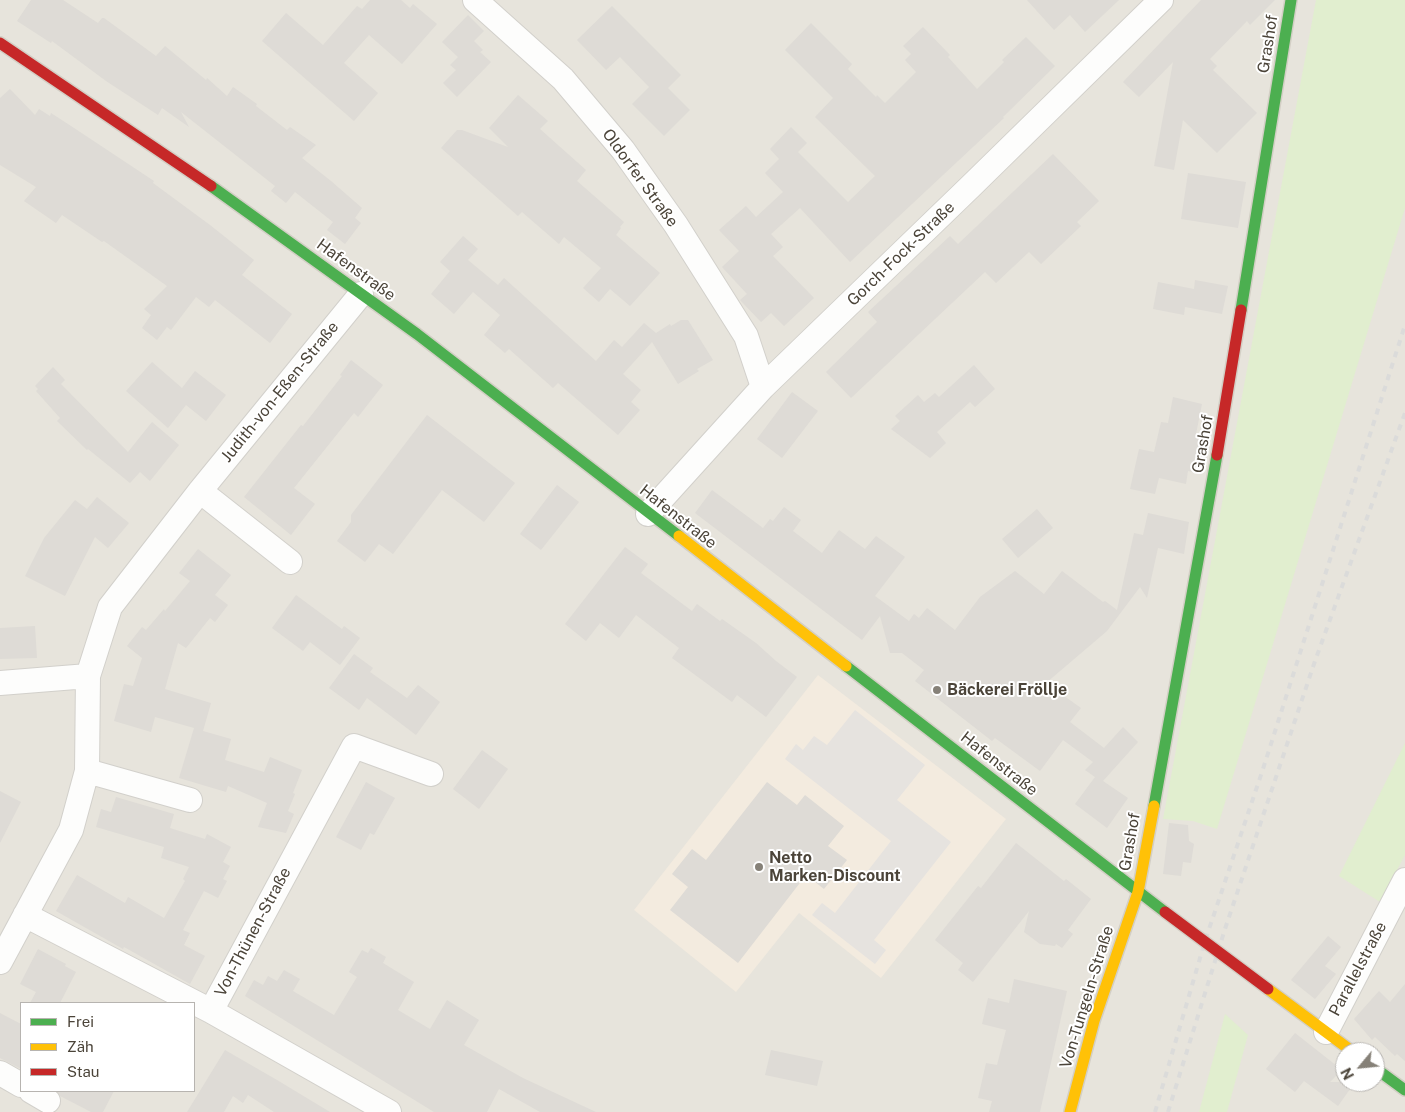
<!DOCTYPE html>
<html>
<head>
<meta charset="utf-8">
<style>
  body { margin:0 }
  #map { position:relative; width:1405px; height:1112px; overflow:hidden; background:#f4f2ee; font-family:"Public Sans",sans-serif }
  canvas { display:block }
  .legend { position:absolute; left:20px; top:1002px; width:175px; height:90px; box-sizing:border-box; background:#fff; border:1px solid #b7b4b0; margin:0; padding:6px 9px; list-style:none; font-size:15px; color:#4b4439 }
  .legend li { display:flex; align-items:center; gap:10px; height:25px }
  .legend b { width:25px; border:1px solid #b7b4b0 }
  .north { position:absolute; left:1335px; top:1042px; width:50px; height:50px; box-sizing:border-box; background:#fff; border:1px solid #b7b4b0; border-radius:50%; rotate:242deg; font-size:14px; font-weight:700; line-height:20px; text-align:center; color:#4b4439 }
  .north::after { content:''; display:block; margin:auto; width:18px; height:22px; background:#868178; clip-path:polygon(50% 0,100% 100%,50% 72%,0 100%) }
</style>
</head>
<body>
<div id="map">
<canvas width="1405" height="1112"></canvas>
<ul class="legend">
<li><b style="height:6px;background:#4caf50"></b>Frei</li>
<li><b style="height:6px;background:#ffc107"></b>Zäh</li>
<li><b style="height:6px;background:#c62828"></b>Stau</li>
</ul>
<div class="north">N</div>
</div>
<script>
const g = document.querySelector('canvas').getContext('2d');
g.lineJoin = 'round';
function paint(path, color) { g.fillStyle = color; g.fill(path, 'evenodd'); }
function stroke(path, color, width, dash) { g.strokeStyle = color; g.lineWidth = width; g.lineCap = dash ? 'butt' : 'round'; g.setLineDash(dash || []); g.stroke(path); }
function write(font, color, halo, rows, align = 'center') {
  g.font = font + ' "Public Sans",sans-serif'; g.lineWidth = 4; g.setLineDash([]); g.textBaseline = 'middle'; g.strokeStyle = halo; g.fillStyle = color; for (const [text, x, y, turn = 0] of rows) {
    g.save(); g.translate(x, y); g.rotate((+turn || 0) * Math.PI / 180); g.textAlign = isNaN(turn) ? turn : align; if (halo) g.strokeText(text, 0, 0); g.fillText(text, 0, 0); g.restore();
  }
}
paint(new Path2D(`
  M0 0H1405V1112H0ZM21 1003H194V1091H21ZM1345 1052H1375V1082H1345Z`), '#e7e4dc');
paint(new Path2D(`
  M818 675 1006 819 881 978 799 913 736 992 634 910Z`), '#f3ebdf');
paint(new Path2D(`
  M1316 0H1405V208L1217 829 1193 821 1163 819Z
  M1405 743V855L1380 902 1339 876Z
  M1225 1014 1248 1035 1227 1112H1199Z`), '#e1eecf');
paint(new Path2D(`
  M855 710 925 765 897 800 951 842 874 940 886 950 875 964 812 915 822 903 835 913 891 841 785 759 796 744 803 750 814 736 827 745Z`), '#e6e3df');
paint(new Path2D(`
  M31 0H63L98 23 102 18H104L156 56 165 46 206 80 207 78 227 96 233 87 257 104 256 106 287 130 290 127 316 145 302 158 331 181 362 208 355 218 361 223 345 244 327 230 333 222 295 192 286 203 271 191 275 186 181 112 189 127 162 108 158 115 106 81 52 41 51 43 17 21Z
  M370 0H401L410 8 413 4 437 24 402 64 369 35 344 63 378 93 354 121 262 41 286 13 323 45 357 6 362 9Z
  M1027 0H1119L1085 32 1070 15 1054 30Z
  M1201 0H1275L1250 25 1247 21 1210 59 1217 66 1213 70 1257 113 1217 153 1183 120 1174 170 1154 166 1173 62 1139 97 1123 82Z
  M612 6 681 75 668 88 690 110 664 136 632 104 649 87 620 57 606 70 577 40Z
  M468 15 484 31 474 41 483 50 480 52 491 62 457 97 443 83 456 70 450 65 458 57 442 42Z
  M811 23 852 64 848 69 876 97 877 95 885 103 916 72 905 60 911 54 903 46 923 27 950 55 948 57 977 89 1004 62 1002 60 1026 37 1055 66 1003 117 1004 118 850 262 800 208 771 234 783 247 773 256 814 298 784 326 771 313 761 322 740 300 747 294 722 267 739 251 719 230 746 206 756 217 783 192 765 173 779 159 770 149 791 127 807 143 798 152 848 202 875 176 815 117 833 98 785 50Z
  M10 89 35 115 39 109 50 116 51 113 71 126 154 181 153 183 210 225 254 260 242 275 292 314 270 343 215 300 209 307 196 297 171 330 167 327 157 340 142 328 151 315 144 309 167 286 104 241 102 242 62 215 56 223 24 201 36 187 0 165V98Z
  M518 95 548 121 540 129 586 170 577 181 624 222 620 227 621 228 616 235 660 273 630 306 610 289 599 302 583 288 601 268 564 237 559 244 522 212 518 216 441 148 457 130H462L508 147 489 128Z
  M1053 154 1099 201 1077 222 1081 226 1041 264 1029 252 996 283 985 272 851 398 826 372 877 322 868 312 950 236 958 244Z
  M1188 173 1246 182 1238 228 1181 219Z
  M463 236 478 249 468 260 498 285 504 278 596 361 614 340 622 347 644 323 656 333 670 324 671 326 681 320H688L713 360 697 369 699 371 678 384 652 342 623 374 641 390 631 402 640 410 618 435 558 383 553 388 509 349 505 353 484 335 500 315 473 292 454 314 431 294 450 271 440 262Z
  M1195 280 1228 286 1222 314 1185 307 1184 315 1153 309 1158 282 1194 289Z
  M351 360 383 385 358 417 354 413 294 488 315 504 291 535 244 497 301 425 303 426 342 376 340 375Z
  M152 362 182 388 195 371 226 395 206 421 186 405 168 428 126 391Z
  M974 365 995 389 975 407 970 402 937 432 946 443 930 458 891 429 900 421 895 416 918 395 924 402 935 393 939 397Z
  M53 367 65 380 61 384 128 452 152 422 179 445 150 481 140 472 130 483 88 449 87 450 57 421 60 418 36 391 38 389 35 386Z
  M792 392 818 411 782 458 757 439Z
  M1173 397 1202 404 1196 434 1205 436 1198 473 1188 471 1186 484 1159 478 1155 494 1130 489 1139 449 1154 452 1161 422 1168 423Z
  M427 415 515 483 484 522 442 490 393 554 379 544 365 562 337 541 351 522V515Z
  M557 485 579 502 541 550 520 534Z
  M712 490 763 528 770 519 773 521 784 507 801 520 793 531 822 553 839 530 865 549 876 536 905 557 875 596 909 621 914 614 919 618 927 608 955 630 980 597 1015 571 1044 594 1062 571 1103 602 1105 601 1117 610 1134 533 1143 535 1148 513 1189 522 1184 554 1158 548 1147 598 1140 587 1107 631 1046 683 1081 708 1070 722 1104 748 1123 727 1138 742 1103 781 1128 798 1107 828 1075 804 1095 777 1085 770 1093 762 1063 740 1040 771 995 738 992 741 915 681 924 670 902 653H890L880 616 862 640 695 513Z
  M97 497 129 523 108 548 95 537 65 596 25 576 44 538 75 500 87 509Z
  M1037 509 1053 528 1018 558 1002 539Z
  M625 547 648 564 641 573 692 611 697 604 720 621 722 619 756 643 776 661 797 677 766 717 737 695 732 702 672 658 679 648 636 615 619 638 600 623 586 641 565 624Z
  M198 549 231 575 215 595 228 605 215 622 210 618 186 648 178 643 165 689 211 703 203 731 231 739 225 760 264 772 270 757 302 770 293 793 295 794 288 811 294 814 286 833 258 827 267 803 228 786 226 792 179 778 194 728 155 717 151 732 114 721 124 684 133 686 142 658 127 646 142 627 146 630 164 609 165 611 190 581 179 573Z
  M296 595 342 629 344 626 360 638 340 665 310 642 303 651 272 628Z
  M35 626 37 658 0 659V628Z
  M354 654 373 668 370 672 407 698 418 685 440 702 416 735 367 698 359 710 329 688Z
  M482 750 508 769 479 809 453 789Z
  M366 782 395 798 374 835 370 833 361 850 336 837Z
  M767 782 797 805 805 795 844 826 828 846 847 860 824 889 806 875 738 963 670 910 688 887 672 874 692 849 706 860Z
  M0 791 21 802 0 843Z
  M116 797 174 814 170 828 205 839 207 834 231 847 223 862 230 866 223 879 227 881 218 898 204 891 183 930 190 933 184 945 205 956 190 984 124 947 123 949 56 911 77 875 125 903 128 897 164 918 185 881 183 879 189 867 161 858 164 847 96 827 101 809 111 812Z
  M1169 823 1188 825 1189 841 1194 844 1191 863 1183 862 1181 876 1163 874Z
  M1016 843 1064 881 1066 879 1091 899 1068 930 1073 934 1062 948 1056 944 1055 946 1040 944 1024 932 1029 911 973 982 958 970 963 963 935 940 978 886 981 888Z
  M1328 936 1341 947 1325 966 1336 974 1315 999 1291 980Z
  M371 948 386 957 383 963 414 982 398 1010 430 1029 447 1000 479 1020 464 1045 523 1078 596 1112H540L499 1089 487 1112H434L245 996 254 980 263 985 268 976 277 981 284 970 300 979 293 991 334 1015 357 977 349 972 362 950 368 953Z
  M38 949 66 964 65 966 76 972 60 1003H30L36 992 20 984Z
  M1014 979 1067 991 1040 1112H989L992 1101 978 1098 986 1063 997 1065 1006 1030 982 1024 988 998 1009 1003Z
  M1405 984V1061L1397 1054 1395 1056 1375 1037 1372 1040 1354 1019 1379 991 1390 1002Z
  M0 1013 21 1024V1069L0 1058Z
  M1295 1033 1342 1070 1330 1082H1355L1338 1106 1304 1081 1295 1092 1266 1069Z
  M225 1050 277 1080 330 1112H274L248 1095 243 1103 233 1096 224 1112H187Z
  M771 1050 823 1061 817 1086 765 1075Z
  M57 1091H114L103 1112H91L60 1096Z`), '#dedbd6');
const street = new Path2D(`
  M475 0 563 79 623 150 676 225 746 336 763 387
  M200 491 290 562
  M648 514 763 387 971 186 1161 0
  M0 683 88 676
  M87 771 190 800
  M25 915 211 1011
  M0 962 71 830 87 771 88 676 110 607 200 491 361 294
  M1326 1032 1405 880
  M0 1073 21 1085
  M31 1091 48 1101
  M389 1112 211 1011 354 746 431 774`);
const fast = new Path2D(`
  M211 186 417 334 679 536
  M1241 310 1291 0
  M846 666 1165 912
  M1154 806 1217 455
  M1375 1068 1405 1090`);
const slow = new Path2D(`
  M679 536 846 666
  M1268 989 1353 1052
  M1070 1112 1094 1021 1138 892 1154 806`);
const jam = new Path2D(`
  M0 43 211 186
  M1217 455 1241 310`);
stroke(street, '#d2d0cb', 26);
stroke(fast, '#d3cfc5', 14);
stroke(slow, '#d3cfc5', 14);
stroke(jam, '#d3cfc5', 14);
stroke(street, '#fdfdfc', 24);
stroke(fast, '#4caf50', 11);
stroke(slow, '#ffc107', 11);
stroke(jam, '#c62828', 11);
stroke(new Path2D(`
  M1155 1112 1205 941 1262 772 1405 325
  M1168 1112 1225 929 1315 661 1405 413`), '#dbdbda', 4, [6, 6]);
const jamBridge = new Path2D(`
  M1165 912 1268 989`);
stroke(jamBridge, '#d3cfc5', 14, []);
stroke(jamBridge, '#c62828', 11);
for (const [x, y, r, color] of [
  [937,690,5,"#868178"],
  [759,867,5,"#868178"]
]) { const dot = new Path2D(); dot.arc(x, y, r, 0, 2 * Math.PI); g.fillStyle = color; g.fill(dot); stroke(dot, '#fff', 2); }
write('16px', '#4b4439', '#fff', [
  ["Grashof",1268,44,-81],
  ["Oldorfer Straße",640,178,54],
  ["Gorch-Fock-Straße",901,254,-44],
  ["Hafenstraße",356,270,36],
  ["Judith-von-Eßen-Straße",280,392,-51],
  ["Grashof",1203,444,-80],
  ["Hafenstraße",678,517,38],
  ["Hafenstraße",999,764,38],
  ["Grashof",1130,842,-80],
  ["Von-Thünen-Straße",253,932,-62],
  ["Parallelstraße",1358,969,-62],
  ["Von-Tungeln-Straße",1087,997,-73]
]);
write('bold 16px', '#4b4439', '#fff', [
  ["Bäckerei Fröllje",947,690],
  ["Netto",769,858],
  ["Marken-Discount",769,876]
], 'left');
</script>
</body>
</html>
